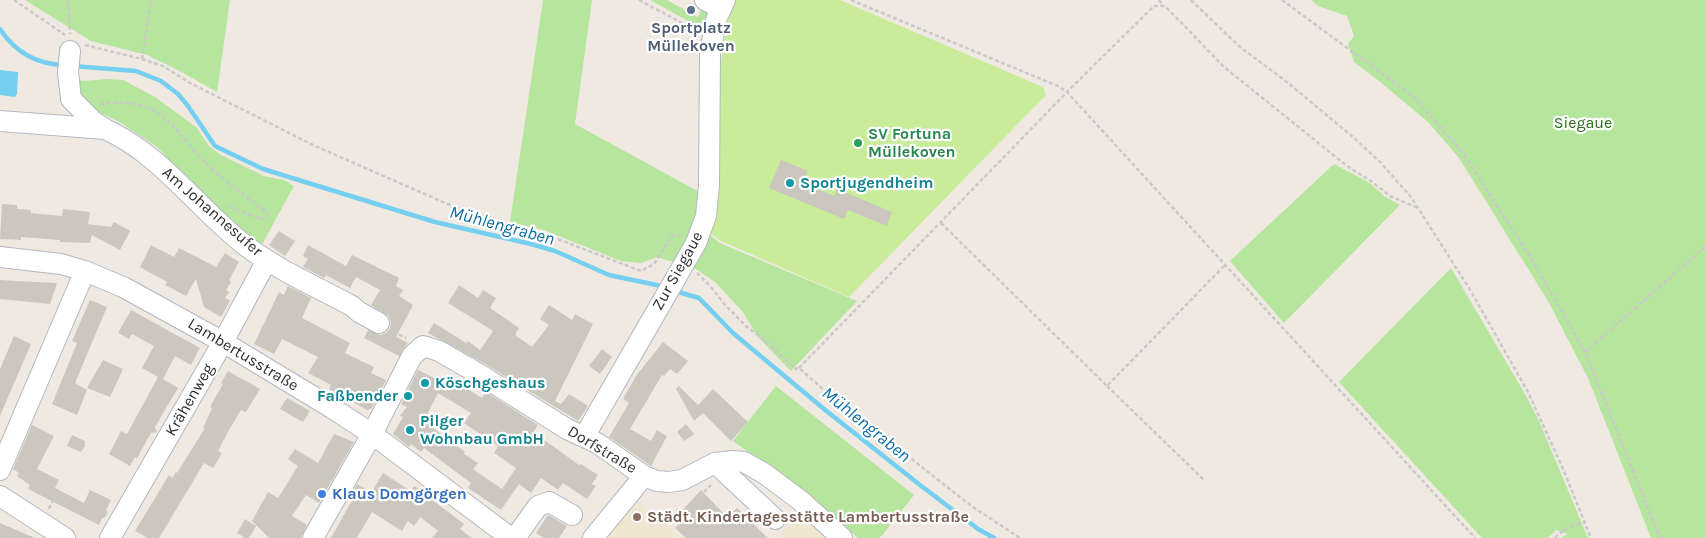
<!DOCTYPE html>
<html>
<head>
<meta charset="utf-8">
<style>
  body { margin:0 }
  canvas { display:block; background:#efe9e1 }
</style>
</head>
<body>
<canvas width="1705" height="538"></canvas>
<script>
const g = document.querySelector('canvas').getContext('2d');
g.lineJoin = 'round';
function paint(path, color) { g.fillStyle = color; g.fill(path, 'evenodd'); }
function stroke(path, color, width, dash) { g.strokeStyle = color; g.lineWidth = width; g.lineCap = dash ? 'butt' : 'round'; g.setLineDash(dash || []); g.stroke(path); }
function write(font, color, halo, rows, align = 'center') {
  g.font = font + ' Karla,sans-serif'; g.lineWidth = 4.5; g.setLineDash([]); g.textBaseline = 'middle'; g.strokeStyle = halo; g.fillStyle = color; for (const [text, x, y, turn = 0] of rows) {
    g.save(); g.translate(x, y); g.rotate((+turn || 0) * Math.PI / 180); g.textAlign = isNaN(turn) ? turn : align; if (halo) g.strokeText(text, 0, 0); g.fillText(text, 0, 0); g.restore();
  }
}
paint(new Path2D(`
  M634 497 680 538H601Z
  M802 510 832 538H777Z`), '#f0e6d1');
paint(new Path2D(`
  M25 0H230L217 92 176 69 147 55 91 41Z
  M543 0H592L575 124 703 194 696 224 720 243 857 301 791 371 758 337 743 312 715 282 696 269 657 257 641 263 621 261 544 230 510 222Z
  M650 0H667L698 17 703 7 707 11 709 19 697 26Z
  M1311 0H1705V538H1651L1588 378 1548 301 1459 158 1428 122 1379 81 1354 62 1348 44 1354 36 1347 16 1318 6Z
  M107 79 123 80 155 97 196 127 209 146 221 155 264 176 284 180 294 186 260 248 171 169 168 158 157 147 118 121 81 105 77 80 85 81Z
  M1334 164 1370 183 1384 196 1400 205 1284 323 1230 261Z
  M1451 268 1525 394 1539 421 1588 538H1561L1568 534 1556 530 1548 538H1482L1339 382Z
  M776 386 914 495 880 538H858L806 494 733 441Z`), '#b6e59e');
paint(new Path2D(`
  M733 0H840L1043 87 1046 95 849 297 721 241 705 230 721 62 726 31Z`), '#c9ec9a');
paint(new Path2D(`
  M0 70 18 72 17 94 15 97 0 95Z`), '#75cff0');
stroke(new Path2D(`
  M0 29C15 52 36 64 63 65
  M73 66 136 71 161 81 178 94 188 106 215 146 263 169 435 222 531 244 555 251 609 275 666 287
  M675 291 699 298 733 333 824 409 920 485 978 529 994 538`), '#75cff0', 4.5);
paint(new Path2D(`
  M781 160 808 171 805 178 809 180 807 185 834 196 837 189 892 212 887 226 848 210 844 219 769 188Z
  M2 204 17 205V209L31 210V213L62 216 63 209 90 212 88 224 111 227 114 222 130 231 120 250 92 235 90 243 60 242V240L21 237V240L0 239Z
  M279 231 295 241 285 256 269 245Z
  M151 245 174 257 179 248 216 267 225 253 239 262 229 280 231 282 226 290 229 292 225 298 230 301 221 317 204 307 196 279 186 296 165 285 167 282 140 267Z
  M308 245 346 266 352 255 399 278 396 286 403 290 399 296 413 305 396 337 408 343 399 356 364 338 368 330 380 335 386 333 390 328 391 322 389 316 371 305 380 290 356 277 350 288 326 275 324 278 303 267 308 259 303 256Z
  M0 280 15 281 57 283 50 304 0 299Z
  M459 285 478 298 483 290 496 298 490 308 519 328 515 335 532 347 549 325 540 319 549 305 572 320 575 314 593 324 555 401 561 404 569 394 588 406 578 421 485 364 428 333 434 323 466 343 462 349 468 341 480 350 493 331 448 303Z
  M288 286 311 298 302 318 350 343 345 353 374 367 371 373 386 380 371 409 367 410 329 389 331 385 308 373 318 357 282 339 274 354 254 344 279 292 284 295Z
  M90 300 107 307 75 383 87 390 77 415 52 404 77 343 72 341Z
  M131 310 200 348 191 365 175 356 163 379 178 388 155 427 157 432 151 433 137 458 135 457 130 466 109 454 121 431 127 434 158 377 142 368 154 346 132 334 129 339 118 333Z
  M14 336 31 344 0 416V369Z
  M663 342 688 361 677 374 670 369 664 376 662 375 630 429 651 441 657 430 667 436 651 466 609 437 629 403 623 399 636 376Z
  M602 349 612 357 600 374 589 366Z
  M103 360 123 369 110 397 87 388Z
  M418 370 443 382 447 376 482 398 486 392 538 425 533 432 579 465 581 464 598 475 592 484 596 486 587 499 563 483 558 490 541 478 531 493 519 484 501 510 468 488 471 483 424 448 421 452 411 444 409 447 393 434 403 417 400 416 407 407 401 404ZM438 393 471 413 464 423 498 446 494 453 516 468 502 489 473 469 478 463 464 454 465 452 424 421Z
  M228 371 260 389 246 412 241 410 229 430 218 451 222 453 213 468 204 463 159 538H148L135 531 169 475 172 478 176 472 177 473 205 428H203L212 408 210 407 223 384 221 383Z
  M679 386 698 405 713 389 748 422 731 441 703 413 694 421 676 389Z
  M287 398 310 411 303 422 280 409Z
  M686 424 694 434 684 441 677 432Z
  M32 425 54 436 37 469 59 480 55 488 84 503 90 490 111 500 106 510 108 512 105 517 102 518 99 525 28 489 30 485 17 476 19 473 13 469Z
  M334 434 354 442 319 503 306 495 292 516 307 525 301 538H269L252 521 268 492 278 498 298 466 288 459 295 449 318 463Z
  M72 435 85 441V446L81 452 67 446Z
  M383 473 411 491 414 486 427 493 426 495 464 524 460 529 472 538H432L438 531 420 517 414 526 408 521 402 531 372 512 357 538H331L355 495 352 494 357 484 372 492Z
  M701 490 727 517 737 508 768 538H686L675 528 683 520 678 515Z
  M548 515 567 526 559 538H544L536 533Z
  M245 519 256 526 249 538H245L237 533Z
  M0 523 35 538H0Z`), '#cbc7bf');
const minor = new Path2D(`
  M705 0 720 8
  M70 51 68 72 71 99 94 122 105 129
  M0 121 105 129C162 155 197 208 246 246 278 270 317 287 352 306L359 312 379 323
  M0 257 61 264 85 271 125 288 223 342 332 408 372 434 511 538
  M584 437 696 243 706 216 709 185 710 54 716 20 725 0
  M715 463 775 519
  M0 470 85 271
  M0 496 65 538
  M110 538 223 342 267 260
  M313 538 372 434 412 356 423 346 439 351 479 374 567 429 597 443 644 476 657 481 669 482 682 480 715 463 732 461 744 462 765 474 801 501 842 538
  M515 538 538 506 549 502 572 515
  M593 538 644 476`);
stroke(minor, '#b4b7c1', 22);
stroke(new Path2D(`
  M14 0 65 35
  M68 0 70 34
  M639 0 697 31
  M851 0 1060 87 1067 92 1475 538
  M1159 0 1163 6
  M1191 0 1240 47 1287 82 1353 137 1380 162 1411 197 1472 293 1528 392 1564 471 1591 538
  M1282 0 1414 97 1462 152 1529 255 1585 352 1660 538
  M85 45 142 59 163 66 190 83 315 146 443 202 481 217 550 236 641 271 654 264 672 236 681 235
  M142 59 151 0
  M100 104C168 96 170 130 212 169 228 184 247 197 264 210L267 214 266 217 261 219 227 206
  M941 223 1107 386 1226 264
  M697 273 711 287 725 305 746 326 762 338 796 369 799 368 824 390 970 505 1020 538
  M393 332 406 338
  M1585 352 1705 247
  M799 368 1067 92 1154 6H1163L1168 9 1224 67 1347 166 1371 181 1390 196 1418 208
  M1107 386 1204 480
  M704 492 711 485
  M49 509 56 494 53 492
  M1555 538C1564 528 1572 525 1585 522`), '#c9c9c9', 2.5, [4, 2.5]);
stroke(minor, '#fff', 20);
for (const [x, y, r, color] of [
  [691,10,5,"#5c6f8a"],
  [858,143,5,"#2e9e5b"],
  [790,183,5,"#0f9aa8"],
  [425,383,5,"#0f9aa8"],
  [408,396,5,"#0f9aa8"],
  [410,430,5,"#0f9aa8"],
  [322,494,5,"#3f7fe0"],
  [637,517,5,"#8d6e63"]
]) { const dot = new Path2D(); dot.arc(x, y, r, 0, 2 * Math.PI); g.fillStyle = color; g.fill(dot); stroke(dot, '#fff', 2); }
write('bold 16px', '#4e5e75', '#fff', [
  ["Sportplatz",691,28],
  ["Müllekoven",691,46]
]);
write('16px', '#2c6e1b', '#fff', [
  ["Siegaue",1583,123]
]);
write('bold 16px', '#27864d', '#fff', [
  ["SV Fortuna",868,134],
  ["Müllekoven",868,152]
], 'left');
write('bold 16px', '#0d838f', '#fff', [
  ["Sportjugendheim",800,183],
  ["Köschgeshaus",435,383],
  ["Faßbender",398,396,"right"],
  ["Pilger",420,421],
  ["Wohnbau GmbH",420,439]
], 'left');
write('16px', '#2e2e2e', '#fff', [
  ["Am Johannesufer",212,212,41],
  ["Zur Siegaue",678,271,-61],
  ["Lambertusstraße",243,355,31],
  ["Krähenweg",190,400,-60],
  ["Dorfstraße",602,450,31]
]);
write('bold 16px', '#366cbe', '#fff', [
  ["Klaus Domgörgen",332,494]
], 'left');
write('bold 16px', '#785e54', '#fff', [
  ["Städt. Kindertagesstätte Lambertusstraße",647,517]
], 'left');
write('italic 18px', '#0d6fa3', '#fff', [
  ["Mühlengraben",502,226,15],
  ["Mühlengraben",866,425,39]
]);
</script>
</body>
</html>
